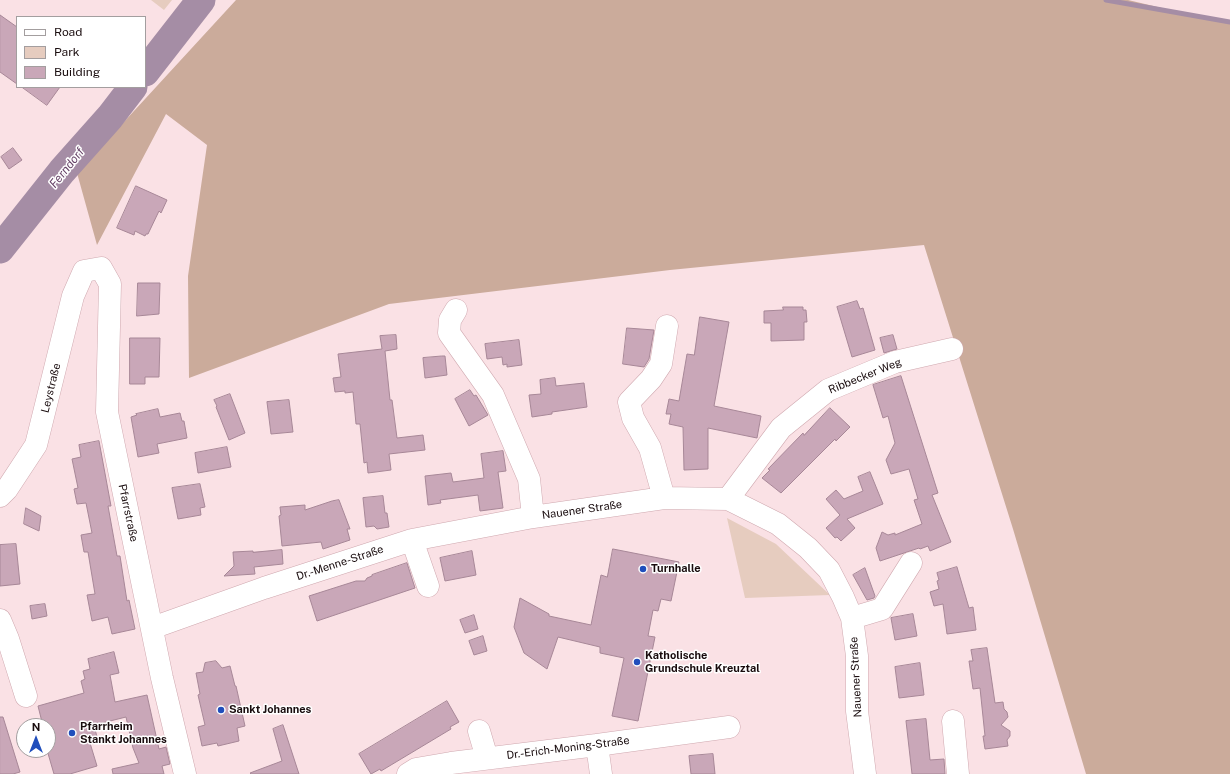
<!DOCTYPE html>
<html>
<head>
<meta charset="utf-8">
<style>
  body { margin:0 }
  #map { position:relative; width:1230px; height:774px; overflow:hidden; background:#fae1e5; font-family:"Public Sans",sans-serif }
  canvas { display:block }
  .legend { position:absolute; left:16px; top:16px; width:130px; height:72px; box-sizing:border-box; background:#fff; border:1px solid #a39e9f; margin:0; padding:5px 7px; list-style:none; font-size:12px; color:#190c0e }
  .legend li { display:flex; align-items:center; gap:8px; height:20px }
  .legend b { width:20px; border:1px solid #a39e9f }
  .north { position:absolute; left:16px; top:718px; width:40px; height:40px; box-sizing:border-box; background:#fff; border:1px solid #a39e9f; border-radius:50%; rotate:0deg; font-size:11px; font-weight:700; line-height:16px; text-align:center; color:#190c0e }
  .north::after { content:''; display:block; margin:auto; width:14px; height:18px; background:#204ebc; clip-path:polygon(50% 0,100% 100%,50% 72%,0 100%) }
</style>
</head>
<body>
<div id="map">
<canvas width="1230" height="774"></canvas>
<ul class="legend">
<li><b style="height:5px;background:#fff"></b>Road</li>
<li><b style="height:11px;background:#e6ccbf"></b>Park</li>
<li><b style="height:11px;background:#c9a7b8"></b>Building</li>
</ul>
<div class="north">N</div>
</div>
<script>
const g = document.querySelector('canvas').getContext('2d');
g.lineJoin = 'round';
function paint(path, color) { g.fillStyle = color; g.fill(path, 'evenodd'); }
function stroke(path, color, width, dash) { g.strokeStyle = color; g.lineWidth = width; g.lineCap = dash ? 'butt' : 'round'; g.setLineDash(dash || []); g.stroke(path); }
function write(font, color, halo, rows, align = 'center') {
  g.font = font + ' "Public Sans",sans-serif'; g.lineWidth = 3; g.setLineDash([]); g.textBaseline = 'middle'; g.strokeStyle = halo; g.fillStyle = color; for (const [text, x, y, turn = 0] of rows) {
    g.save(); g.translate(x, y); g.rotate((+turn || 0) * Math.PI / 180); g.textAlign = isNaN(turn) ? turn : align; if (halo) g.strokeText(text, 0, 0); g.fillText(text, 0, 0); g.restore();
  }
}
paint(new Path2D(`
  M151 0H172L164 10Z
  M727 518 776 544 830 595 745 598Z`), '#e6ccbf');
paint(new Path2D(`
  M236 0H1128L1230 24V774H1086L1013 529 924 245 670 270 389 304 189 378 188 276 207 145 166 114 97 245 77 173Z`), '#cbab9b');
stroke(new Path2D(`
  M1106 0 1230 22`), '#a58da5', 5);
stroke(new Path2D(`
  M145 72 201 0
  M0 249 62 171 110 117 133 87`), '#a58da5', 29);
const building = new Path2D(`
  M0 15 17 27V84L0 72Z
  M22 87H60L47 105Z
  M13 148 22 160 9 169 1 157Z
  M136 186 167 200 161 213 159 211 148 234H146L145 236 135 231 134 235 117 228Z
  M138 283H160L159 314 137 316Z
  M857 301 860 309 863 308 875 350 852 357 837 307Z
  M783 307H803V310H806L807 322H804V340L771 341V323H764V311L783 310Z
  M700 317 729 322 714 406 761 416 757 438 708 428V469L684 470 683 427 669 424 671 414H666L669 399 679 401 687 354 694 355Z
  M627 328 654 330 649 359 644 367 623 364Z
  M396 335 397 349 385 351 390 400H392L397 438 423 435 425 450 389 454 391 470 368 473 367 462 364 463 360 424H356L353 392 345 393V391L335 392 333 378 341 377 338 354 382 349 380 336Z
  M893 335 897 349 884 353 880 338Z
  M130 338H160L159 377H145V384H130Z
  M519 340 522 365 507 367V364L503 365 502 357 487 359 485 344Z
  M442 356H445L447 375 425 378 423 358Z
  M901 376 938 493 932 495 951 542 930 551 928 546 920 549 919 548 880 561 876 548 882 532 888 535 895 533V535L922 524 914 500 918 499 909 469 891 474 886 460 895 443 888 416 883 418 873 385Z
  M555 378 556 386 584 383 587 407 552 412V414L532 417 529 395 541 394 540 380Z
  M470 390 474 396 476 395 488 415 469 426 455 399Z
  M230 394 245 433 229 440 216 407 217 406 214 400Z
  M289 400 293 432 271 434 267 402Z
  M830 408 850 427 836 441 835 439 781 493 762 478 770 470 768 469 803 433 804 435Z
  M158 409 160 417 180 413 182 421H184L187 438 157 444 159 453 138 457 131 417 137 415 136 414Z
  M99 441 111 506H108L117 556H120L127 601 129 600 135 629 112 634 108 617 92 621 87 595 95 594 88 552H84L81 535 92 533 86 503 77 504 74 489 78 488 72 459 81 457 79 445Z
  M227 447 231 467 198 473 195 453Z
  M503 451 506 471 498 472 503 508 480 511 478 495 440 500 441 503 428 505 425 476 451 473 453 482 484 478 481 454Z
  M870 472 883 504 847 519 855 528 841 541 837 537 835 538 826 528 840 515 826 499 836 490 844 499 863 491 858 477Z
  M200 484 205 507 200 508 201 515 178 519 172 488Z
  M383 496 385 513H387L389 527 377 529 374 526 366 527 363 498Z
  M339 500 350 529H347L350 540 323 549 321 542 282 546 279 516 281 515 280 507 305 505V510L332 501Z
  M26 508 41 516 39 531 24 524Z
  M16 544 20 584 0 586V545Z
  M613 549 679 562 671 601 661 599 658 611 653 610 648 636 655 637 638 721 612 716 624 658 600 653V647L558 637 547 669 524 653 514 627 520 598 549 614V616L591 625 601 575 607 577Z
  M282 550 283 564 254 567 255 574 224 576 234 566 233 552 253 551V552Z
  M472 551 476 575 445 581 440 558Z
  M407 563 415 588 317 621 309 596 356 581H365L367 578 372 576V575Z
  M957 567 969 608 973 607 976 630 947 634 943 604 934 606 930 592 939 589 937 581 939 580 937 573Z
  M865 568 875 596 874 598 867 600 853 575Z
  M45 604 47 616 32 619 30 606Z
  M913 614 917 636 895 640 891 618Z
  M474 615 478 629 465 633 460 620Z
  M483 636 487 651 474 655 469 641Z
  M987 648 995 703 1003 702 1004 709 1007 712 1008 717 1001 725 1010 731V736L1007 740 1008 746 985 749 983 736H985L980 688 973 689 969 661H973L971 650Z
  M114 652 119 673 110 675 115 702 147 695 159 749 166 747 170 764 162 766 164 774H113L112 769 139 763 133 748 126 717 94 725 98 741 90 743 97 766 70 774H54L47 750H50L48 743V726H43L38 706 84 693 81 681 85 679 83 671 90 669 88 659Z
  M216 661 222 668 230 666 235 686H236L245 726 237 728 239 741 218 746 217 743 202 746 198 727 205 725 198 695 200 694 196 673 203 672 205 663Z
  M920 663 924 695 899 698 895 667Z
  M447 701 459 722 450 727 451 729 381 771 380 769 371 774 359 754Z
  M0 717H3L20 772 13 774H0Z
  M926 719 930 760 944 759 945 774H912L906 721Z
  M283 725 299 774H251L250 773 282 761 273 729Z
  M713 754 715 774H691L689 756Z`);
paint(building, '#c9a7b8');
stroke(building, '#a78797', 1);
const minor = new Path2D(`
  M456 310 450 320 449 333 493 395 529 479 533 517
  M0 496 7 489 36 445 73 296 84 271 101 268 110 284 107 412 162 678 185 774
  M664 498 650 448 633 418 629 402 651 379 661 364 667 326
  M728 499 781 428 828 390 895 362 952 349
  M412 540 428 586
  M852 618 882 609 911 563
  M0 620 8 639 26 696
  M152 628 264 588 412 540 533 517 664 498 728 499 778 524 808 548 829 570 843 597 852 618 857 656V711L865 774
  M953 721 958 774
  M479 731 487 758
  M597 745 601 774
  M408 774 416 769 451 763 597 745 729 727`);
stroke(minor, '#cfa8af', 23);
stroke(minor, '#fff', 22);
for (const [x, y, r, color] of [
  [643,569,4,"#204ebc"],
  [637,662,4,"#204ebc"],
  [221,710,4,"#204ebc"],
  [72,733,4,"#204ebc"]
]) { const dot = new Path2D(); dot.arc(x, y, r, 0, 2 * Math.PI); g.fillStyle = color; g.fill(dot); stroke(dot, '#fff', 1.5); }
write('11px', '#190c0e', '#fff', [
  ["Ribbecker Weg",865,376,-22],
  ["Leystraße",51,388,-76],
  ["Nauener Straße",582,510,-8],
  ["Pfarrstraße",128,513,78],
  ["Dr.-Menne-Straße",340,563,-18],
  ["Nauener Straße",856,677,-93],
  ["Dr.-Erich-Moning-Straße",568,748,-7]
]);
write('bold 11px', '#190c0e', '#fff', [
  ["Turnhalle",651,569],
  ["Katholische",645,656],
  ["Grundschule Kreuztal",645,669],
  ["Sankt Johannes",229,710],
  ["Pfarrheim",80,727],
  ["Stankt Johannes",80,740]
], 'left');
write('italic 12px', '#664267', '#fff', [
  ["Ferndorf",67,168,-51]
]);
</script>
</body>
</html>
